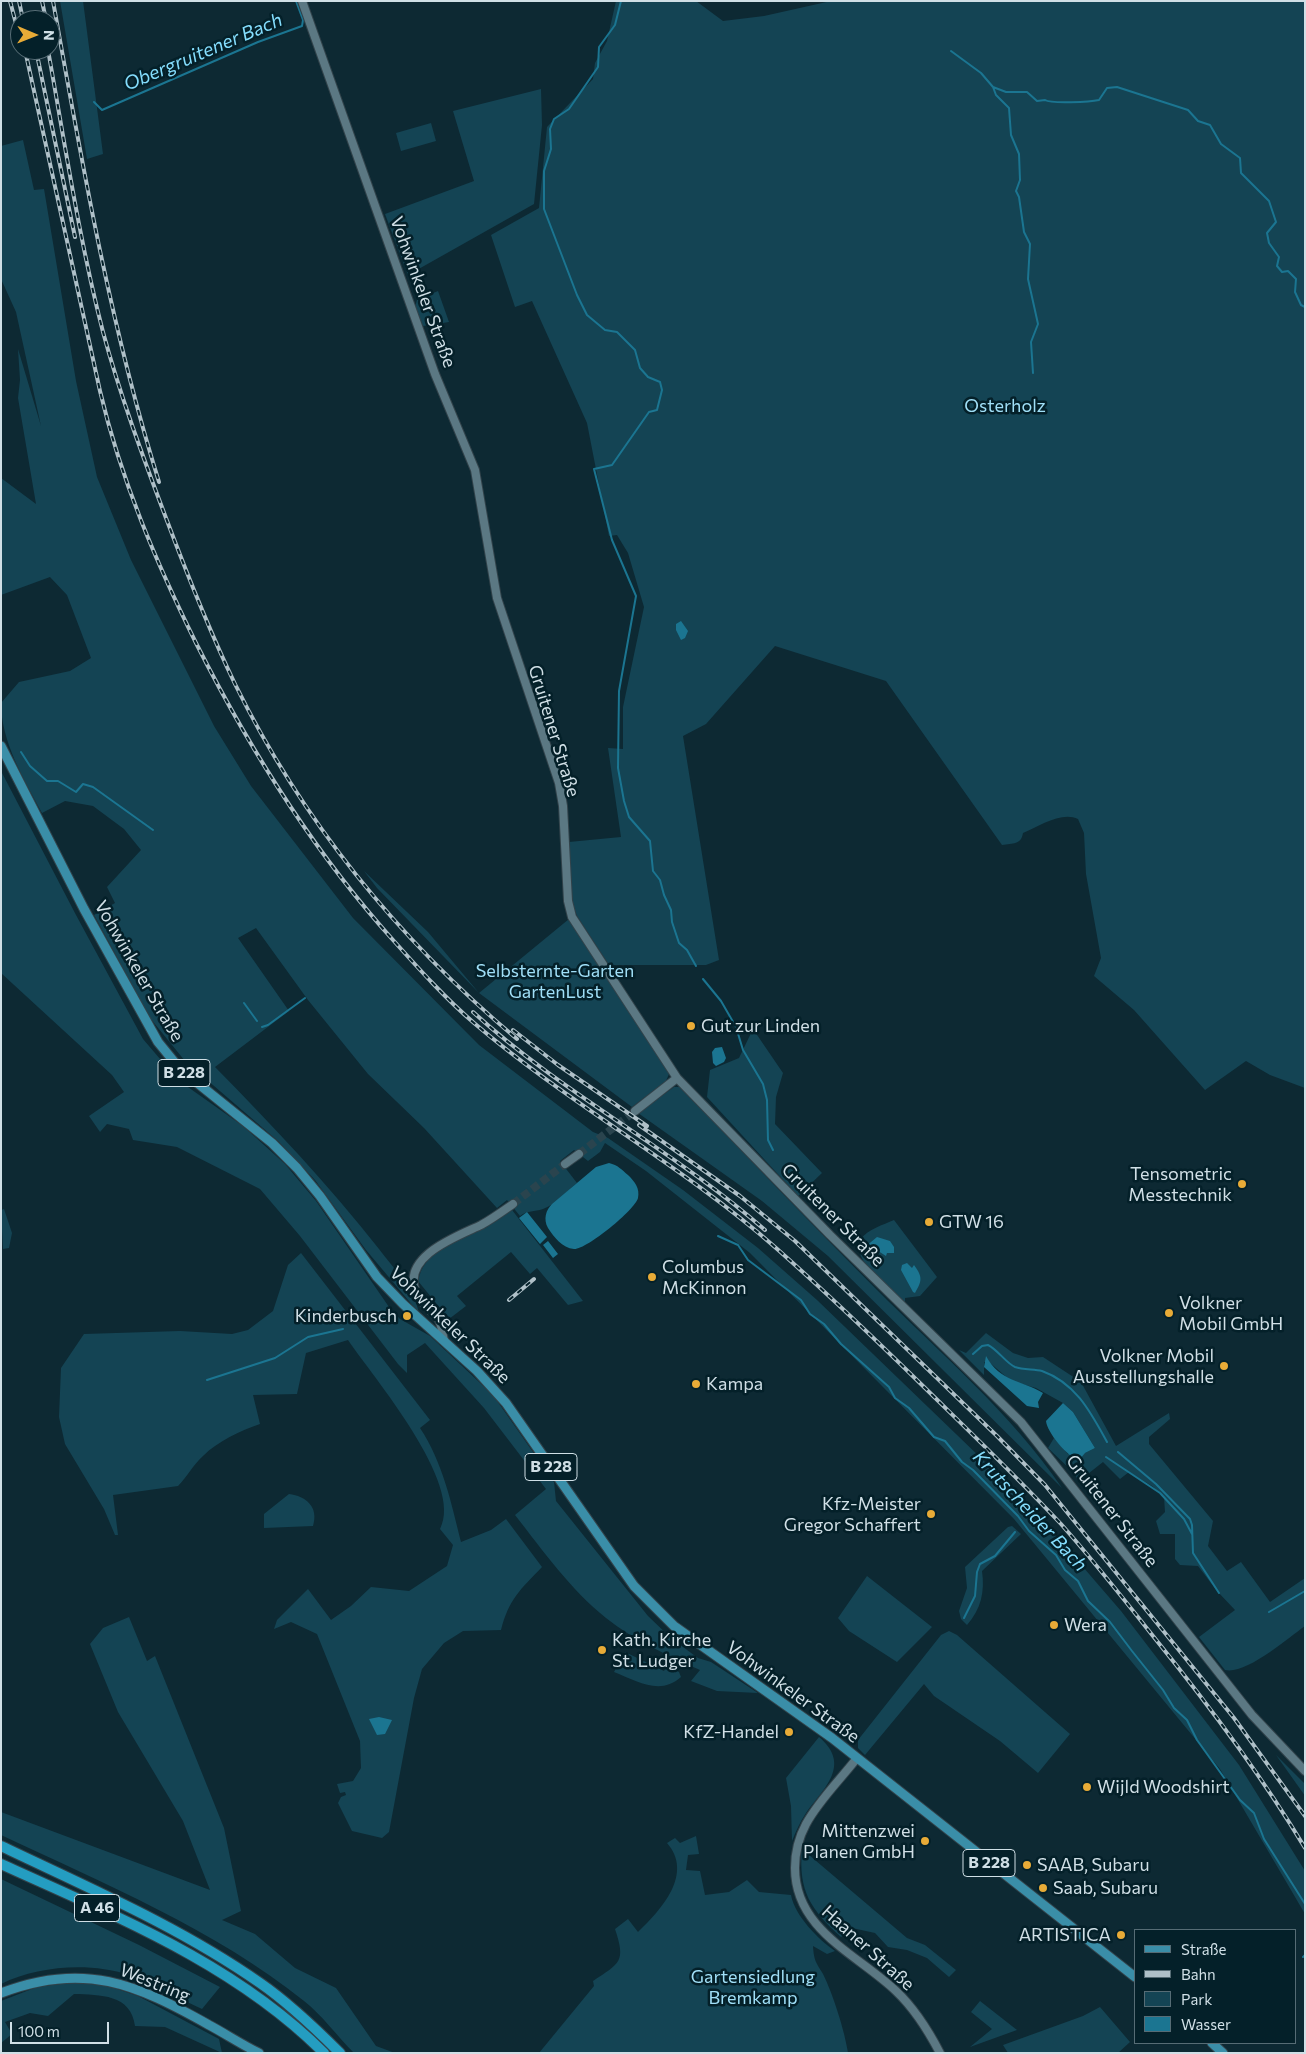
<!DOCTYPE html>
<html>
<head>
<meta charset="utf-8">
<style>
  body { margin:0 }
  #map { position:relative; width:1306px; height:2054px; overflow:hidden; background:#0d2933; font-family:Commissioner,sans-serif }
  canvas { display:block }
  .frame { position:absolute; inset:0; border:2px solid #d0dfe6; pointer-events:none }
  .legend { position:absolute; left:1134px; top:1929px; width:162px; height:115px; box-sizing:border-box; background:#042029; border:1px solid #566c75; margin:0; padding:6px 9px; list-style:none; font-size:15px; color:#d0dfe6 }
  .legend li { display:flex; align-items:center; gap:10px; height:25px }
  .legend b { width:25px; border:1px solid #566c75 }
  .north { position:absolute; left:10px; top:10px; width:50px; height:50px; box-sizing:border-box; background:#042029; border:1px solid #566c75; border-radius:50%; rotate:91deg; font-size:14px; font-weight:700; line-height:20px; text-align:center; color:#d0dfe6 }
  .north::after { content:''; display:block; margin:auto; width:18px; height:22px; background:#e8ab37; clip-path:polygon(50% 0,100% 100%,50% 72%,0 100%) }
  .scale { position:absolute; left:10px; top:2022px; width:99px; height:22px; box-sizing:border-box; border:2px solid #d0dfe6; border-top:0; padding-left:6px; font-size:15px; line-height:18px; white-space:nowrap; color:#d0dfe6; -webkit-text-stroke:4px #042029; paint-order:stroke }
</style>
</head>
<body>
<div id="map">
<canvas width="1306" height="2054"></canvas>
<div class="frame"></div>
<ul class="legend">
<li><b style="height:6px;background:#3a8ea8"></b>Straße</li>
<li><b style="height:6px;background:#afc0c8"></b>Bahn</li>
<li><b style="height:14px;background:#144454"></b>Park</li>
<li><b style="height:14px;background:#1b7591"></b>Wasser</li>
</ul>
<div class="north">N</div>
<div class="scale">100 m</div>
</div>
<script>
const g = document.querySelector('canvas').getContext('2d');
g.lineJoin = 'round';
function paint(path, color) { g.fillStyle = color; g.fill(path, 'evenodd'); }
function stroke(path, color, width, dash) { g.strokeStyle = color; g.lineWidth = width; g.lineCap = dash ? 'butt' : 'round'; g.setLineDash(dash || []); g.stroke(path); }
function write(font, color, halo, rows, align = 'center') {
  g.font = font + ' Commissioner,sans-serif'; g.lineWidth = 5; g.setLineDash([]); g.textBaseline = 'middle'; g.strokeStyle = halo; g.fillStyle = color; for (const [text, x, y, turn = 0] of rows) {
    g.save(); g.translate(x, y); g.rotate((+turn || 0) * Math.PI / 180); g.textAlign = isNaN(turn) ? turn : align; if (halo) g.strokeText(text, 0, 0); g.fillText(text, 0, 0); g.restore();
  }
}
paint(new Path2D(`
  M60 1H83L103 154 87 159Z
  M616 1H696L723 21 764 16 831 1H1305V1088L1270 1075 1246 1061 1205 1090 1134 1010 1094 976 1101 958 1086 874 1084 833 1078 819C1062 811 1039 826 1023 833 1021 845 1013 843 1002 845L886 681 775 646 706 724 683 736 719 960 706 965H609L577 916 572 902 569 842 621 837 608 748 623 749V707L644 607 628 553 617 535 609 536 587 423 532 301 515 307 491 235 539 208 547 127 593 79 595 63 607 41Z
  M541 89 542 125 534 204 408 275 385 214 474 181 453 111Z
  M431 123 436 141 401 151 396 133Z
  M23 140 34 190 44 189 76 381 97 477 131 560 214 726 251 786 353 918 479 1045 593 1132 608 1138 683 1190 758 1248 817 1300 984 1461 1058 1538 1121 1611 1239 1765 1305 1871V1914L1220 1769 1014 1519 750 1253 646 1171 605 1143 600 1152 588 1161 574 1150 560 1161 577 1183C567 1191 555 1205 543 1209 534 1212 528 1210 520 1216L507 1200 497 1208 424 1128 368 1074 308 1000 256 928 238 938 289 1011 215 1067C273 1126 328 1184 379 1249 394 1269 414 1288 419 1313L366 1250 315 1180 278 1141 185 1061 150 1018 94 915 115 903 107 887 141 850 124 829 93 806 65 801 42 813C24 780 1 741 1 703L19 682 70 671 91 658 67 595 50 577 1 595V478L36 504 18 398 20 380 18 349 41 426 16 312 1 279V146Z
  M438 291 449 322 423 326 415 307 417 300Z
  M1 771 76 915 143 1039 178 1080 243 1126 285 1164 316 1201 389 1307 400 1319 430 1336 493 1395 554 1482 556 1501 648 1616 672 1639 698 1658 711 1662 758 1693 717 1691 691 1681 700 1670C667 1655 635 1641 606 1618 571 1590 543 1551 515 1515L546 1489 484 1408 425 1343 407 1355V1373L398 1364 300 1236 260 1189 177 1147 133 1140 129 1129 107 1124 100 1132 89 1116 124 1092 112 1075 1 973Z
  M364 871 428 932 479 993 569 919 668 1070 669 1074 666 1081 632 1107 479 993 377 888Z
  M753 1029 783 1073 776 1097 775 1124 822 1173 798 1196 707 1097 710 1070 739 1058Z
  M674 1087H680C745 1154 810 1223 876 1289 940 1353 1011 1413 1062 1488L828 1256 762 1201 638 1113Z
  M4 1209 12 1233 9 1248 3 1249 1 1210Z
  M512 1210 583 1301 568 1305 537 1268 530 1274 511 1252 457 1296 466 1306 449 1319 418 1281C426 1245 461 1240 489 1225 497 1221 504 1215 512 1210Z
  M894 1220 937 1277 920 1296 905 1298V1305C892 1292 848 1257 861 1239 868 1229 883 1225 894 1220Z
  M301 1253 430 1420 420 1428C443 1463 451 1502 461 1542L491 1530 506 1519 542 1567C520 1590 509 1599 501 1630L463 1631 444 1643 422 1669 414 1698 389 1832 382 1838 352 1831 338 1803 341 1797 346 1795 345 1792 340 1793 337 1784 353 1781 361 1768 360 1741 317 1634 291 1622 274 1629 277 1620 308 1589 331 1620 351 1606 371 1587 409 1591 447 1566 453 1545 440 1529C465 1484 373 1377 348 1340L306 1353 297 1394 253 1395 260 1424C240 1431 218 1441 203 1456 193 1465 187 1477 178 1486L113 1495 118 1535H115L104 1509 65 1444 59 1417 61 1368 84 1334 180 1331 232 1334 248 1330 273 1311 288 1265Z
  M986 1333 1013 1353 1028 1358 1043 1357 1081 1382 1116 1446 1169 1413 1170 1419 1149 1437V1444L1213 1521 1208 1546 1227 1571 1241 1562 1270 1602 1305 1578V1626C1288 1638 1246 1675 1225 1670L1199 1637 1235 1610 1217 1591 1198 1566 1180 1565 1175 1559V1534H1160L1156 1521 1165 1512 1164 1497 1152 1486 1129 1472 1120 1479 1103 1462 1079 1481 1073 1472 1048 1448 1054 1438 1068 1454 1085 1453 1095 1448 1073 1412 1063 1403 1036 1388 1011 1381 989 1362H984V1375L959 1350 966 1353Z
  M289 1494C306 1496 319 1507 313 1526L264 1528V1514Z
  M1012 1526 1021 1534 982 1571C985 1592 981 1609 967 1625L961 1619 959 1611 967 1588 965 1567 1008 1527Z
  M867 1576 932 1627 897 1662 849 1631 838 1618Z
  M129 1617 147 1661 155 1656 224 1828 241 1911 222 1920 255 1934 295 1968 336 1988 376 2046 395 2053H354C337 2036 322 2015 304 2001 216 1930 103 1883 1 1835V1812L210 1890 183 1821 118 1712 90 1644 103 1628Z
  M949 1631 957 1635 1070 1734 1038 1773 1000 1741 934 1696 924 1684 865 1755 858 1748V1740L941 1635Z
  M625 1652 664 1671 667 1666 679 1672 681 1677C660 1696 637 1681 614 1672Z
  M819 1737C852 1765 824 1788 806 1813 800 1822 796 1831 792 1841L791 1806 786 1778Z
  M1276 1755 1305 1784V1796L1303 1793Z
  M696 1836 699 1854 688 1855 686 1870 700 1871 705 1895 729 1892 747 1880 759 1892 791 1895C795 1916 818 1939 835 1951L827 1954 813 1946C814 1961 816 1962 823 1974 833 1994 845 2032 848 2053H539L594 1986 593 1981C620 1963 626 1962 615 1929L628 1919 638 1932C661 1910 694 1874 667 1843L675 1838 680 1843Z
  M802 1849 907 1938 925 1945 956 1970 949 1977 927 1958 907 1950 888 1947 875 1933 852 1928 841 1937C811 1910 798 1891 802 1849Z
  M1 1879 139 1945 220 1987 202 2009C178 1998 153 1984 129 1975 89 1962 38 1966 1 1984Z
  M75 1982 108 1986 138 1996 219 2039 222 2053 165 2027 135 2026C131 1994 100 1995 74 1994L48 2016 30 2013 5 2022 12 2034 1 2043V2001L37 1987Z
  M980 2001 1017 2030 970 2047 992 2029 971 2012Z
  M1100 2007 1130 2042 1118 2053H1008L1003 2045 1083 2016Z`), '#144454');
paint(new Path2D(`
  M681 621 688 631 685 638 681 640 676 630V624Z
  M722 1047 726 1058 724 1062 716 1066 713 1063 712 1052 715 1048Z
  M609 1163C618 1165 622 1170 628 1175 635 1182 640 1188 638 1198 635 1210 586 1250 574 1249 562 1248 554 1237 548 1228 543 1219 546 1210 552 1204L596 1167Z
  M527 1212 547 1237 540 1244 519 1218Z
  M877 1237 890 1241 894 1247V1253H887L886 1256 875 1249 865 1247Z
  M548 1241 558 1254 553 1258 543 1245Z
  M907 1263 912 1268 914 1265C923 1277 922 1281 915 1293L913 1292 901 1270 902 1265Z
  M986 1356C1000 1382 1022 1380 1043 1393L1038 1402 1039 1408 1027 1406 984 1367Z
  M1063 1403 1073 1412 1095 1448 1085 1453 1079 1460C1067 1457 1047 1432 1046 1421Z
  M379 1717 392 1720 385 1734 377 1735 369 1719Z`), '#1b7591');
stroke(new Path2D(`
  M621 1 615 25 599 47 598 67 569 109 554 119 550 129 551 149 544 171V209L577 295 587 315 605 330 617 332 635 350 640 368 648 377 660 382 662 390 657 410 649 412 612 465 594 469 595 473 612 540 636 596 619 691 618 768 624 801 629 817 650 841 653 871 660 880 664 895 671 910 672 922 679 943 687 950 696 966
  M951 51 981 73 993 87 1006 92H1027L1037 101 1045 100C1051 104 1090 102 1099 100L1107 88 1117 87 1188 110 1198 121 1210 125 1221 144 1240 158 1241 173 1269 201 1276 222 1267 233 1269 243 1279 257 1277 266 1282 272 1288 271 1296 279 1295 292 1301 305 1305 307
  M993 87 996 95 1009 108 1011 135 1019 154 1020 180 1016 191 1019 197 1024 232 1030 244 1028 279 1038 324 1031 342 1033 373
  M94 102 102 110 258 42 302 26 303 20 296 1
  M21 752 30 766 47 781H58L76 792 83 784 93 787 153 830
  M703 979 721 1001 736 1027 743 1050 763 1084 767 1100 768 1140 773 1150
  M244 1003 257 1021
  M262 1027 268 1025 305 998
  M718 1236 738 1245 748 1260 801 1300 810 1314 824 1324 841 1344 889 1387 895 1398 909 1408 934 1437 945 1441 962 1462 973 1470 1018 1516 1029 1531 1056 1555 1065 1570 1078 1581 1088 1601 1110 1622 1132 1651 1163 1690 1174 1708 1187 1720 1197 1740 1240 1800 1254 1813 1264 1839 1305 1904
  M973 1354 982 1346 988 1345C998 1350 1006 1363 1015 1367 1023 1370 1034 1369 1042 1371 1076 1383 1091 1413 1107 1442
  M207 1380 275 1358 308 1337 343 1329
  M1118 1452 1156 1484 1190 1519 1192 1525 1193 1553 1219 1593
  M1106 1457 1160 1493 1184 1519 1192 1534
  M1269 1612 1305 1591
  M964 1618 975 1596 977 1572 980 1564 995 1556 1015 1532
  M1303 1957 1305 1955`), '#1b7591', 2);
stroke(new Path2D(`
  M579 1154 635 1111
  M513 1204 565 1164`), '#2a444e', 8, [8, 4]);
const secondary = new Path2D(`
  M302 1 435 374 475 470 497 598 559 783 563 806 568 901 572 917 677 1078 830 1235 1021 1422 1252 1715 1305 1771
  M635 1111 677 1078
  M565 1164 579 1154
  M444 1340C442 1334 442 1324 438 1319 431 1309 420 1303 416 1292 401 1256 458 1236 481 1225 492 1219 503 1211 513 1204
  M857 1758C840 1780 819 1800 806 1824 799 1837 795 1853 795 1868 795 1930 857 1954 896 1991 915 2009 928 2030 940 2053`);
const primary = new Path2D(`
  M1 746 84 909 158 1042 180 1069 272 1143 297 1168 320 1196 377 1277 403 1304 477 1371 506 1403 634 1586 674 1626 832 1738 1135 1977
  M1 1993C84 1961 136 1984 209 2025 226 2034 242 2045 259 2053
  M1212 2043 1223 2053`);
const highway = new Path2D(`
  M1 1846C89 1888 180 1927 260 1983 289 2003 315 2028 340 2053
  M1 1864C115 1916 234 1963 324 2053`);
stroke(secondary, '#32434b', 10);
stroke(primary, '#32434b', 11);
stroke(highway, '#32434b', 12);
stroke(secondary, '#5b7883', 8);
stroke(primary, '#3a8ea8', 9);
stroke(highway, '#249dc1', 10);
const rail = new Path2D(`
  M10 1 20 39
  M19 1 23 20
  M42 1 46 20
  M53 1C82 163 110 325 159 482
  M25 50 100 391C121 480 156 562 196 643 250 750 313 851 393 940 419 969 445 998 474 1023 570 1105 682 1165 776 1248 827 1293 876 1340 924 1387 970 1432 1017 1477 1061 1524 1093 1560 1123 1598 1153 1636 1208 1704 1260 1773 1305 1848
  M36 50 75 237
  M48 50C65 144 79 239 103 332 120 395 143 457 166 518 187 574 209 630 235 684 303 822 399 940 517 1039
  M473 1012C563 1094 674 1150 765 1230
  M513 1030 558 1065 647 1126
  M639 1125 740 1196 795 1241 997 1436 1045 1485 1234 1718 1305 1816
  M509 1300 534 1279`);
stroke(rail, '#afc0c8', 4);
stroke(rail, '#042029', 2, [5.5]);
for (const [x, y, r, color] of [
  [691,1026,5,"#e8ab37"],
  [1242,1184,5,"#e8ab37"],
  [929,1222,5,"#e8ab37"],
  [652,1277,5,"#e8ab37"],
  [1169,1313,5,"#e8ab37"],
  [407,1316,5,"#e8ab37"],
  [1224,1366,5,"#e8ab37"],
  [696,1384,5,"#e8ab37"],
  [931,1514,5,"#e8ab37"],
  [1054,1625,5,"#e8ab37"],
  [602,1650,5,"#e8ab37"],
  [789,1732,5,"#e8ab37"],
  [1087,1787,5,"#e8ab37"],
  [925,1841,5,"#e8ab37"],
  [1027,1865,5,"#e8ab37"],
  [1043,1888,5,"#e8ab37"],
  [1121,1935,5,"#e8ab37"]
]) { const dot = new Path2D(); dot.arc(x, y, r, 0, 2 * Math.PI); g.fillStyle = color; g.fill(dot); stroke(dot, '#042029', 2); }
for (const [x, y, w] of [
  [184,1073,52],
  [551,1467,52],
  [989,1863,52],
  [97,1908,45]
]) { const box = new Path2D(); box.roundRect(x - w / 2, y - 13.5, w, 27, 4); g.fillStyle = '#042029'; g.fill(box); stroke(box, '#d0dfe6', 1); }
write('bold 16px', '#d0dfe6', null, [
  ["B 228",184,1073],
  ["B 228",551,1467],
  ["B 228",989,1863],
  ["A 46",97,1908]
]);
write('18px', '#d0dfe6', '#042029', [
  ["Vohwinkeler Straße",423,292,70],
  ["Gruitener Straße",554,731,73],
  ["Vohwinkeler Straße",139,971,60],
  ["Gruitener Straße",833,1215,45],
  ["Vohwinkeler Straße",450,1325,44],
  ["Gruitener Straße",1112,1511,52],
  ["Vohwinkeler Straße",793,1692,36],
  ["Haaner Straße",868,1948,42],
  ["Westring",155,1983,22]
]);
write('18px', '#a0dff7', '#042029', [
  ["Osterholz",1005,406],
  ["Selbsternte-Garten",555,971],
  ["GartenLust",555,992],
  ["Gartensiedlung",753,1977],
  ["Bremkamp",753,1998]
]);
write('18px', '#d0dfe6', '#042029', [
  ["Gut zur Linden",701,1026],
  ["Tensometric",1232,1174,"right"],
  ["Messtechnik",1232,1195,"right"],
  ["GTW 16",939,1222],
  ["Columbus",662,1267],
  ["McKinnon",662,1288],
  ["Volkner",1179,1303],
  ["Mobil GmbH",1179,1324],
  ["Kinderbusch",397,1316,"right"],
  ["Volkner Mobil",1214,1356,"right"],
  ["Ausstellungshalle",1214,1377,"right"],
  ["Kampa",706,1384],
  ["Kfz-Meister",921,1504,"right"],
  ["Gregor Schaffert",921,1525,"right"],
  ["Wera",1064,1625],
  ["Kath. Kirche",612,1640],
  ["St. Ludger",612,1661],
  ["KfZ-Handel",779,1732,"right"],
  ["Wijld Woodshirt",1097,1787],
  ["Mittenzwei",915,1831,"right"],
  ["Planen GmbH",915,1852,"right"],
  ["SAAB, Subaru",1037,1865],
  ["Saab, Subaru",1053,1888],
  ["ARTISTICA",1111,1935,"right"]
], 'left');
write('italic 19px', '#84ddfd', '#042029', [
  ["Obergruitener Bach",203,52,-23],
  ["Krutscheider Bach",1030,1511,47]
]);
</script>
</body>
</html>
